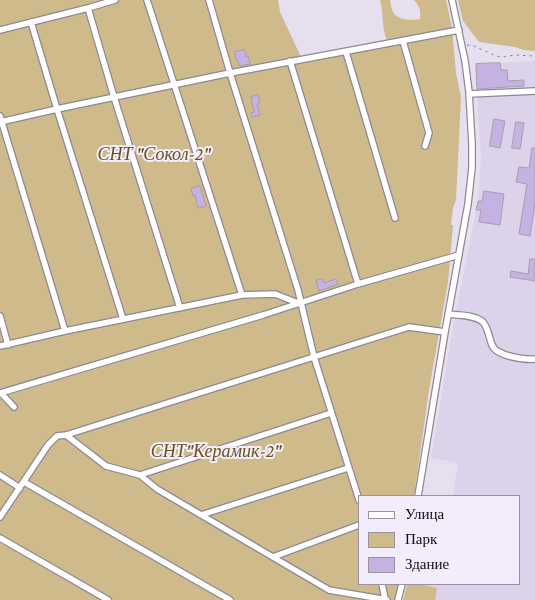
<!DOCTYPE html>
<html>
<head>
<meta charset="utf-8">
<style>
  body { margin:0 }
  #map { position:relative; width:535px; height:600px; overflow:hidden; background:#e5dfef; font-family:"Crimson Pro",serif }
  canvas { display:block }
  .legend { position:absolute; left:358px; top:495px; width:162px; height:90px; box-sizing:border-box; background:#f2ecfc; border:1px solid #98939f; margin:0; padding:6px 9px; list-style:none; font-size:15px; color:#100e14 }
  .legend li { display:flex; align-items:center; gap:10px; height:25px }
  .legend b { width:25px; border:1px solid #98939f }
</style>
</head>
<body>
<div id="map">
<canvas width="535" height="600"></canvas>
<ul class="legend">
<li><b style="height:6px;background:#fff"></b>Улица</li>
<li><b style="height:14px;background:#ceba8b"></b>Парк</li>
<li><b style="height:14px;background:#c5b1e2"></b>Здание</li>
</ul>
</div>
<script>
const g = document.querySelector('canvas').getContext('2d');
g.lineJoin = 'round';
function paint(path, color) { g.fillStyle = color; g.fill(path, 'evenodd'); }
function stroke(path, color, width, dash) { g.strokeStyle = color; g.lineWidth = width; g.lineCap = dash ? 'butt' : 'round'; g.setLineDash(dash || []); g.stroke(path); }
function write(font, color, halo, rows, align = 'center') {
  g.font = font + ' "Crimson Pro",serif'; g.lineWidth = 4; g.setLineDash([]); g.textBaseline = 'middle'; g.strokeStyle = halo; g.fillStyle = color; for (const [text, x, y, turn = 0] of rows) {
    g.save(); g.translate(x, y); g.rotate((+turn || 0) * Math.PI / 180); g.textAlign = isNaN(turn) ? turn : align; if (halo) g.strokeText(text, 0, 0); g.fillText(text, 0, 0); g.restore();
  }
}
paint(new Path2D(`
  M535 61V600H435L437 588 419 584H519V496H453L458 463 431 458 455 315 478 200 481 158 475 64Z`), '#dcd3ea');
paint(new Path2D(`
  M0 0H278L280 12 301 57 387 40C381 28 384 13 380 0H390C391 4 391 9 393 12 397 20 412 21 420 19 421 10 420 7 414 0H446L452 28 456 73 461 97 456 200 453 208 451 225H453L448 282 429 390 414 496H359V584H399L395 600H0Z
  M458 0H535V51L524 50 515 47 479 42 463 21Z
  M407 584H419L437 588 435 600H403Z`), '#ceba8b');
const building = new Path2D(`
  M245 50 246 57 248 56 250 64 239 66 238 60H236L235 52Z
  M500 63 501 70H507L508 81 524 80V86L477 89 476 64Z
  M258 95 260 103 257 104 260 115 252 117 251 113 254 112 251 97Z
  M494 119 505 121 500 148 490 146Z
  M516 122 524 123 520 149 512 148Z
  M532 148H535V204L530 236 519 234 527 184 516 182 519 167 529 168Z
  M200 186 206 206 198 208 195 195 193 196 191 189Z
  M484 191 504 194 500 225 479 222 481 210H476L478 201H482Z
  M530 259H535V281L510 277 511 271 528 274Z
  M323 279 324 283 336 279 338 284 319 291 316 281Z`);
paint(building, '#c5b1e2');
stroke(building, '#a59fae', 1);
const minor = new Path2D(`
  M147 0 242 295
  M209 0 230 73 298 290 314 357 359 500
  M88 8 114 97 180 308
  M31 22 57 109 123 319
  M0 30 88 8 115 0
  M403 41 429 133 425 146
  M346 52 395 218
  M290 61 358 284
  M469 94 535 91
  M0 116 65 331
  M0 122 57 109 230 73 459 30
  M448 314C459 315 475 315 483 322 488 328 489 337 492 345 496 356 524 360 535 359
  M0 316 8 345
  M0 346 65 331 242 295 275 294 298 303
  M0 393 263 315 358 284 459 255
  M1 393 14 407
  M66 435 106 466 140 475 331 413
  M0 475 20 488
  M140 475 157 489 329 590 387 600
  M24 482 230 600
  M418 496 445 332 468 204 472 168V144L469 92 465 61 452 0
  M201 515 348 468
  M0 517 48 445 57 436 66 435 409 327 445 332
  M0 538 108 600
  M273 557 359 525
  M382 584 385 599
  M398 600 402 584`);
stroke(minor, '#8e8897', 8);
stroke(new Path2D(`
  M467 45 474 46 496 56 503 57 515 55 535 56`), '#87838e', 1, [2.5, 4]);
stroke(minor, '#fff', 5.5);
write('italic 18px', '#695317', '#f2ecfc', [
  ["СНТ \"Сокол-2\"",154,154],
  ["СНТ\"Керамик-2\"",216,451]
]);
</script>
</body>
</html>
